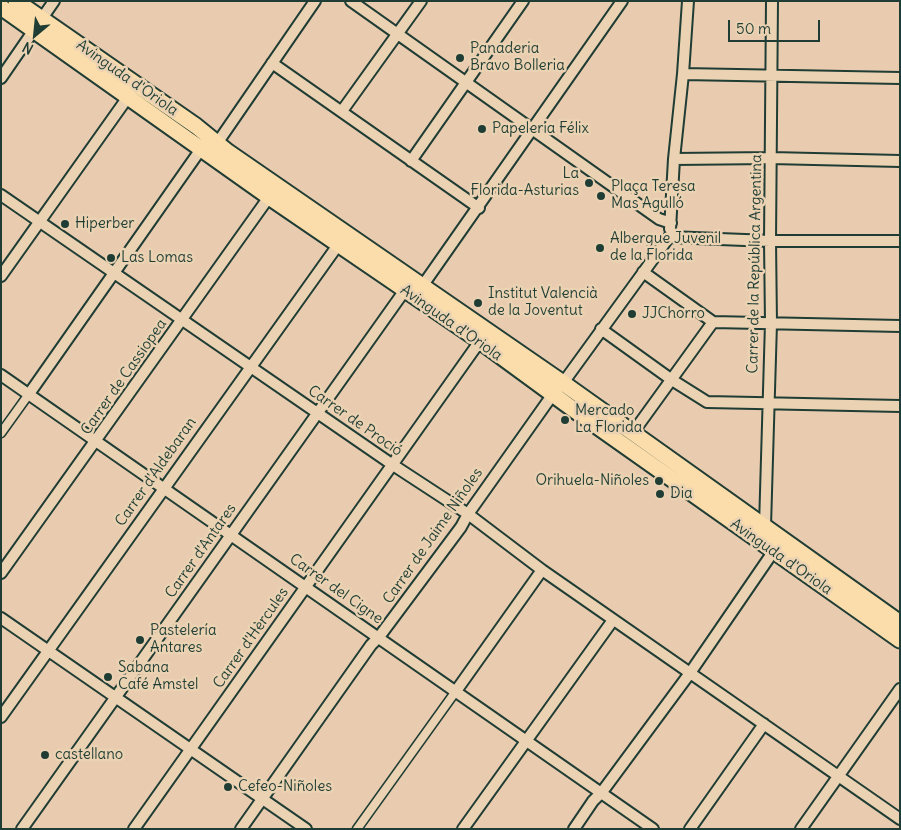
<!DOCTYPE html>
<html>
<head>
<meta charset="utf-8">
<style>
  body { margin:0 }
  #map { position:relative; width:901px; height:830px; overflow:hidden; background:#e9cbaf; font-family:Delius,sans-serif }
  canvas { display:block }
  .frame { position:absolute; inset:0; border:2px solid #1f3d34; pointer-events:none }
  .north { position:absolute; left:10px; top:10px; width:50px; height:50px; -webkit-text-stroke:4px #ead2b2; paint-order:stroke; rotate:208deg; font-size:14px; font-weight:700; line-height:20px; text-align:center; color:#1f3d34 }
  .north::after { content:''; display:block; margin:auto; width:18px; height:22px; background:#1f3d34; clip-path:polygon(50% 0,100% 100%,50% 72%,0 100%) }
  .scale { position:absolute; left:728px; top:20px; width:92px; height:22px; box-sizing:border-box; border:2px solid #1f3d34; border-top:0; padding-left:6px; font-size:15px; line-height:18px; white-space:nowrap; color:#1f3d34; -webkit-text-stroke:4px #ead2b2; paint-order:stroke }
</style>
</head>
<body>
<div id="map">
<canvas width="901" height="830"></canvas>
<div class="frame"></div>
<div class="north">N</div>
<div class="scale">50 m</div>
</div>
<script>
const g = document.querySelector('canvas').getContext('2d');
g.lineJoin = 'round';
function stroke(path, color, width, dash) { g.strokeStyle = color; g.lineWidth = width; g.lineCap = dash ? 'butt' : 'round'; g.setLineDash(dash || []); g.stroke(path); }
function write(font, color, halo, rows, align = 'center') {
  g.font = font + ' Delius,sans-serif'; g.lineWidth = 5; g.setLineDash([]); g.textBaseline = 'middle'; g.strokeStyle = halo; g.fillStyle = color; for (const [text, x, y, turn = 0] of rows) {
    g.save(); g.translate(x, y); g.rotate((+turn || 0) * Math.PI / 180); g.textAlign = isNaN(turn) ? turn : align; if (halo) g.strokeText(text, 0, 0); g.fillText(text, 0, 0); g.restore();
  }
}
const pedestrian = new Path2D(`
  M1 433 29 394
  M357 829 456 691`);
const minor = new Path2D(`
  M351 1 659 219 671 223
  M272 63 479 208
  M683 74 900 78
  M1 78 54 1
  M342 111 421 1
  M674 159 771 158 900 161
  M411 161 523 1
  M1 195 393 465 468 514 542 570 900 819
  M670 229 674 159 683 74 688 1
  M669 237 770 241H900
  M643 272 713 322 900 326
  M1 276 128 97
  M423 285 622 1
  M601 329 672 380 707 402 900 406
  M1 375 653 829
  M29 394 201 149 218 142 315 1
  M632 434 713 322
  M765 526 771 323 770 241 772 1
  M1 573 269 197
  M1 618 306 829
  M456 691 542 570
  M1 717 338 245
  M22 829 405 290
  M134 829 480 341
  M241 829 371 645 379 637 461 527 468 514 553 394 563 383 669 237
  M463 829 613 620
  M574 829 593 801 602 792 690 673 773 552
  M690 829 764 724
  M801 829 900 689`);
const primary = new Path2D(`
  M16 1 196 126 228 152 563 383 900 623
  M1 7 269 197 480 341 577 412 900 640`);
stroke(pedestrian, '#1f3d34', 11);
stroke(minor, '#1f3d34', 14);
stroke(primary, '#1f3d34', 19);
stroke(pedestrian, '#ead2b2', 8);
stroke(minor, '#ead2b2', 10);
stroke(primary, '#fbddab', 15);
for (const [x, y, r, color] of [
  [460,58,5,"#1f3d34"],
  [482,129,5,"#1f3d34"],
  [589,183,5,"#1f3d34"],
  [601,196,5,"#1f3d34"],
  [65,224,5,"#1f3d34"],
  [600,248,5,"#1f3d34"],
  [111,258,5,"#1f3d34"],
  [478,303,5,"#1f3d34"],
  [632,314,5,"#1f3d34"],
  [565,420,5,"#1f3d34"],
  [659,481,5,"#1f3d34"],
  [660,494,5,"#1f3d34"],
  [140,640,5,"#1f3d34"],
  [108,677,5,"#1f3d34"],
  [45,755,5,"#1f3d34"],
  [228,787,5,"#1f3d34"]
]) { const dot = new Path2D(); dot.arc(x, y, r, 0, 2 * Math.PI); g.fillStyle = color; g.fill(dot); stroke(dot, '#ead2b2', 2); }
write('15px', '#1f3d34', '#ead2b2', [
  ["Panaderia",470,49],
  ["Bravo Bolleria",470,66],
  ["Papelería Félix",492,129],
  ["La",579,174,"right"],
  ["Florida-Asturias",579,191,"right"],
  ["Plaça Teresa",611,187],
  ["Mas Agulló",611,204],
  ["Hiperber",75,224],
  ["Albergue Juvenil",610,239],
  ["de la Florida",610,256],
  ["Las Lomas",121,258],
  ["Institut Valencià",488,294],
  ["de la Joventut",488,311],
  ["JJChorro",642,314],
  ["Mercado",575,411],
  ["La Florida",575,428],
  ["Orihuela-Niñoles",649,481,"right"],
  ["Dia",670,494],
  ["Pastelería",150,631],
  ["Antares",150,648],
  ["Sabana",118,668],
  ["Café Amstel",118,685],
  ["castellano",55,755],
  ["Cefeo-Niñoles",238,787]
], 'left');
write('15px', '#1f3d34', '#ead2b2', [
  ["Avinguda d'Oriola",127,78,35],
  ["Carrer de la República Argentina",755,264,-89],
  ["Avinguda d'Oriola",451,323,35],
  ["Carrer de Cassiopea",124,377,-55],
  ["Carrer de Proció",355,421,35],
  ["Carrer d'Aldebaran",156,472,-55],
  ["Carrer de Jaime Niñoles",433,536,-55],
  ["Carrer d'Antares",201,551,-55],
  ["Avinguda d'Oriola",781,557,35],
  ["Carrer del Cigne",336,589,35],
  ["Carrer d'Hèrcules",251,638,-55]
]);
</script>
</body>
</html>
